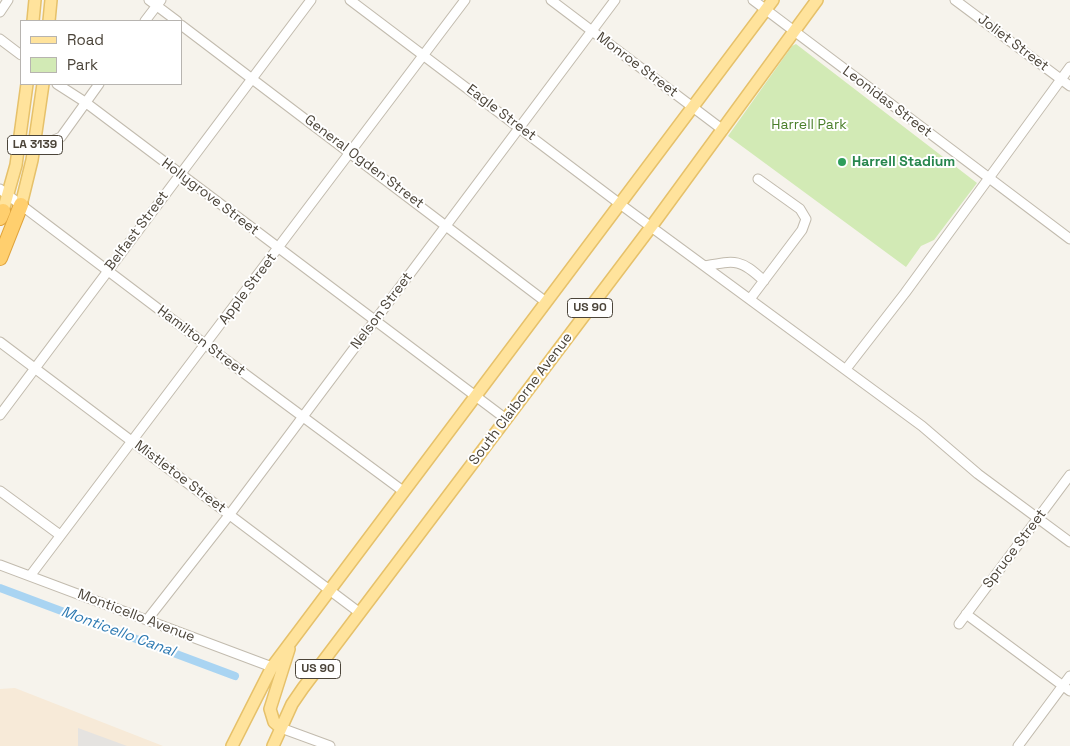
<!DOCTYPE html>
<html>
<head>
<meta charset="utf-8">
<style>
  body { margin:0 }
  #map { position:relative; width:1070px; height:746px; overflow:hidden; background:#f6f3ec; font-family:"Space Grotesk",sans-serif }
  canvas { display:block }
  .legend { position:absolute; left:20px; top:20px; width:162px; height:65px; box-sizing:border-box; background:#fff; border:1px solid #b7b4b0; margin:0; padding:6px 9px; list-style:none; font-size:15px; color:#4b4439 }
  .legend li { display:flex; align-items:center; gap:10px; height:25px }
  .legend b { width:25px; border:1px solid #b7b4b0 }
</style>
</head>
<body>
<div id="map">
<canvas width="1070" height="746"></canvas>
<ul class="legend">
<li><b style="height:6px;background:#ffe39c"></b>Road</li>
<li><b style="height:14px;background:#d2eab5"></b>Park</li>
</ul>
</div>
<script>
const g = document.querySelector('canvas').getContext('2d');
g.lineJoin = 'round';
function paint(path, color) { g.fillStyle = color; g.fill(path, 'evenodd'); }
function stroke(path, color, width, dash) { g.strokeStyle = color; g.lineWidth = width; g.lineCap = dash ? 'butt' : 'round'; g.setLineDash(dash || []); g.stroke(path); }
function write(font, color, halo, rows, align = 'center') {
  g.font = font + ' "Space Grotesk",sans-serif'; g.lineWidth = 4; g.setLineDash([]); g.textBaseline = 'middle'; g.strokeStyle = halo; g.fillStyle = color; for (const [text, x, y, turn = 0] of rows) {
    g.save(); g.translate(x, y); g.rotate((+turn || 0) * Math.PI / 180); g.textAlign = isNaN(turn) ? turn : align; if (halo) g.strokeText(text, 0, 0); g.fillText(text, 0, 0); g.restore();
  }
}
paint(new Path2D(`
  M15 688 163 746H0V689Z`), '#f7ead8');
paint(new Path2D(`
  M796 44 977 183 934 240 921 246 906 267 728 136 792 46Z`), '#d2eab5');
paint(new Path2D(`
  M78 728 127 746H78Z`), '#e5e3e0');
stroke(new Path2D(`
  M0 588 235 676`), '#a9d4f2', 8);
const minor = new Path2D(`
  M149 0 177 21
  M350 0 620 204 922 426 978 474 1070 542
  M551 0 723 130
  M753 0 1070 239
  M955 0 1070 86
  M0 12 8 0
  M145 21 161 0
  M181 25 546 302
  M0 39 21 55
  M57 84 85 102 506 419
  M35 143 49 142 61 137 99 84
  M0 189 206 345 403 491
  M705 266C736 260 741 259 764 281
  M750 299 802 230 806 219 800 209 758 179
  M0 342 360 613
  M846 369 905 293 1070 67
  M0 415 311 0
  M0 491 60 535
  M0 565 272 667
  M30 576 465 0
  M966 614 1070 691
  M147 620 230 514 615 0
  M959 624 1070 475
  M281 728 330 746
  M1018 746 1070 676`);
const major = new Path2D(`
  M33 21 35 0
  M49 21 51 0
  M21 205 32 160 43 84
  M3 211 16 165 27 84
  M281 728 274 722 270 709 289 649
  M232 746 272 667 773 0
  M273 746 292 704 303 688 651 227 817 0`);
const highway = new Path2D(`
  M0 218 3 211
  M0 258 21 205`);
stroke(minor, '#c2bbae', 11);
stroke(major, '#e6c16a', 14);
stroke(highway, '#e0a43c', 16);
stroke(minor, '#fff', 9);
stroke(major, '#ffe39c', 11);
stroke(highway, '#ffcf6e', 14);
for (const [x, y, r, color] of [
  [842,162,5,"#2e9e5b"]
]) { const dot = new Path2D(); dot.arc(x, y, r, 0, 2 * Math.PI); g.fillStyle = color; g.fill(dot); stroke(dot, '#fff', 2); }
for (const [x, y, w] of [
  [35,145,55],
  [590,308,45],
  [318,669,45]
]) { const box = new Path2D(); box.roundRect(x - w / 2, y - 9.5, w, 19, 4); g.fillStyle = '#fff'; g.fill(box); stroke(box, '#4b4439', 1); }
write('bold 12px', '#4b4439', null, [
  ["LA 3139",35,145],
  ["US 90",590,308],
  ["US 90",318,669]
]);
write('14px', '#4b4439', '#fff', [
  ["Joliet Street",1013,43,37],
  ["Monroe Street",637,65,37],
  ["Leonidas Street",887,102,37],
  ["Eagle Street",501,113,37],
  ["General Ogden Street",364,162,37],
  ["Hollygrove Street",210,197,37],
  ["Belfast Street",137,231,-53],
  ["Apple Street",248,289,-53],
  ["Nelson Street",382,311,-53],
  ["Hamilton Street",201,341,37],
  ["South Claiborne Avenue",521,399,-53],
  ["Mistletoe Street",180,477,37],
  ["Spruce Street",1015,549,-53],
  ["Monticello Avenue",136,616,21]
]);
write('14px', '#4a7f2a', '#fff', [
  ["Harrell Park",809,125]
]);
write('bold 14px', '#27864d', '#fff', [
  ["Harrell Stadium",852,162]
], 'left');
write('italic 15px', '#2e7ab2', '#fff', [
  ["Monticello Canal",118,632,20]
]);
</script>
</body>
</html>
